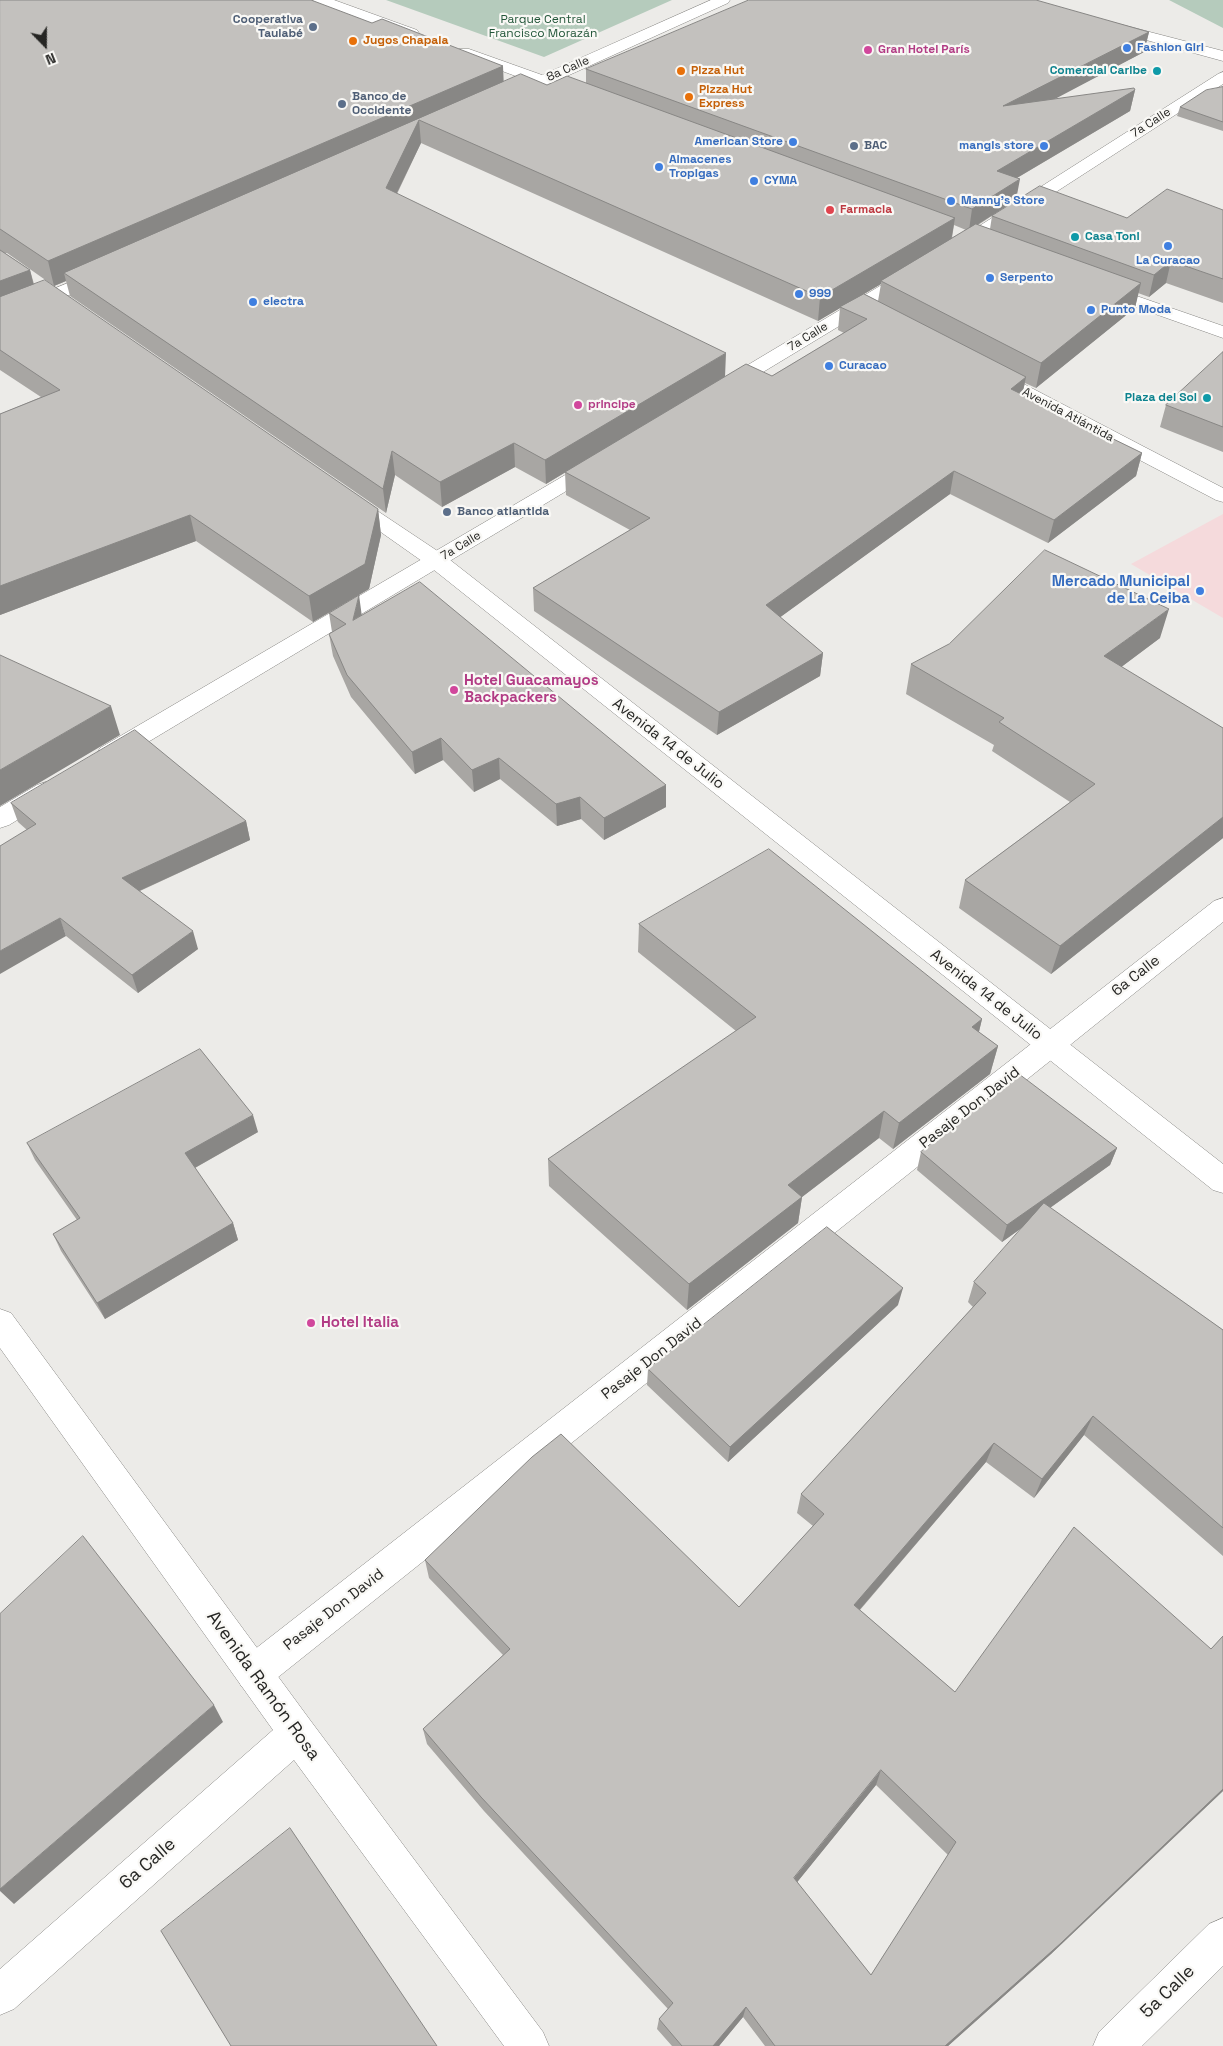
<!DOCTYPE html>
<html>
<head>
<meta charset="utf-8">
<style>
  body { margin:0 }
  #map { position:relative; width:1223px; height:2046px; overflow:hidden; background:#ecebe8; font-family:"Space Grotesk",sans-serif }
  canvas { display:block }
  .north { position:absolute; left:20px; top:20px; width:50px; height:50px; -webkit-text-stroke:4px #f9f8f5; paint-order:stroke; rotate:158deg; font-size:14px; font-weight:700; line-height:20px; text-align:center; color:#262624 }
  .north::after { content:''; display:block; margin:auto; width:18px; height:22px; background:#262624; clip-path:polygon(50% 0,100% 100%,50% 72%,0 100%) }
</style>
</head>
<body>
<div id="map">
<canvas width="1223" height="2046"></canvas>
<div class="north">N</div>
</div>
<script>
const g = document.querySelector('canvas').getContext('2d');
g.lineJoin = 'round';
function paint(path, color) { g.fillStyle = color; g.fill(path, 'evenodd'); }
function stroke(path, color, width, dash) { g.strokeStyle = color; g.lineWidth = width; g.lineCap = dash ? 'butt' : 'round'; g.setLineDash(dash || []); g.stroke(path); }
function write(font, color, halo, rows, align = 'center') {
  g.font = font + ' "Space Grotesk",sans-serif'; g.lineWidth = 4.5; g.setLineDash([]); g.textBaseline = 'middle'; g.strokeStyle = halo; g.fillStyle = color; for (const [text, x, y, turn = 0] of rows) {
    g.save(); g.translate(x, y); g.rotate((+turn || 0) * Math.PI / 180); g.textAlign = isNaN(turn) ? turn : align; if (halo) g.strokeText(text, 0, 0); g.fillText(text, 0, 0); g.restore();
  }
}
paint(new Path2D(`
  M1223 514V618L1131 564Z`), '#f5dadc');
paint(new Path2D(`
  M386 0H672L544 57Z
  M1169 0H1223V28Z`), '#b5cbbc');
const lane = new Path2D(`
  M1050 1034 1060 1037 1064 1045 1060 1053 267 1686 254 1691 241 1686 236 1673 241 1660 1040 1037Z`);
const street = new Path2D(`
  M1111 22 1223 51V61L1106 29 1104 26 1106 23Z
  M1223 72V84L963 252 957 253 951 252 948 248 951 244 1218 74Z
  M911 270 917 271 920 275 917 279 730 392 723 394 716 392 713 388 716 384 905 271Z
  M990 368 997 370 1223 488V502L1216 500 983 378 980 374 983 370Z
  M596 459 603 461 606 465 603 469 118 760 109 762 100 760 97 754 100 748 589 461Z
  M46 782 55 785 58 791 55 797 9 825 0 828V807L37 785Z
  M1223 898V922L1060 1053 1050 1056 1040 1053 1036 1045 1040 1037 1214 901Z
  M0 1309 11 1313 310 1720 543 2032 549 2046H504L294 1760 14 2009 0 2015V1969L273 1730 0 1348Z
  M1223 1918V1966L1142 2046H1093L1099 2032 1209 1924Z`);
const secondary = new Path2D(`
  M313 0H334L417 30 419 33 417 36H407L315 3Z
  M711 0H730L728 3 556 81 592 94 594 97 592 100 586 102 543 86 533 90 527 88 525 85 529 81 459 55 456 52 459 49H469L542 75Z
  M102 269 108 270 111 274 108 278 58 300 52 301 46 300 43 296 46 292Z
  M1102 284 1223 326V338L1096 293 1093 289 1096 285Z
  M348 494 355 496 445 556 1223 1164V1193L1213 1190 429 566 341 504 338 500 341 496Z`);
stroke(lane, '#878683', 1);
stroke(street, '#878683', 1);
stroke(secondary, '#878683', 1);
paint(lane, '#fff');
paint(street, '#fff');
paint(secondary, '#fff');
paint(new Path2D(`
  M0 0 372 23 503 66V82L547 85 586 83V69L1149 32 1144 52 1053 99 1135 90 1130 111 1017 178 1016 200 978 225 990 229 992 216 1127 218 1223 210V303L1166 283 1149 297 1138 293 1135 308 1036 388 1025 383 1022 395 1142 453 1136 476 1048 543 950 494 780 617 823 653 820 676 717 735 534 611 533 588 630 530 566 495 565 472 546 484 515 467 442 507 395 475 386 513 70 296 66 281 54 286 7 253H5L30 270 34 284 378 509 381 535 369 589 313 622 196 541 0 615V414L41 397 0 370ZM421 143 818 321 840 308 838 330 844 333 772 376 725 377 397 194ZM954 225 966 230 952 238ZM881 284 878 301 864 294Z
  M1223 87V131L1177 116 1180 107Z
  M1223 352V452L1160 427 1166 405Z
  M329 613 362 615 666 785V807L604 840 581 819 557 826 500 779 474 792 443 760 415 774 351 697 333 656 329 634 332 632Z
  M1160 638 1121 667 1223 728V838L1051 974 959 908 965 880 1070 802 992 751 994 745 906 694 911 664Z
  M11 803 246 821 250 840 140 891 198 949 138 993 66 936 27 830 18 822Z
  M639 924 982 1019 979 1032 998 1046 990 1074 893 1149 879 1138 802 1197 798 1223 687 1310 549 1186 548 1159 736 1031 638 952Z
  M258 1132 195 1168 233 1223 238 1240 105 1319 61 1251 53 1234 77 1220 35 1160 27 1143Z
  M1117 1148 1110 1165 1050 1208 1223 1330V1556L1084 1435 1034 1498 986 1462 860 1610 955 1692 1211 1649 1223 1636V1791L1051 1954 948 2046H765L743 2017 719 2046H672L657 2029 659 2019 668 2009 484 1811 427 1744 423 1729 503 1655 429 1578 425 1560 739 1607 813 1526 797 1513 801 1494 973 1307 968 1302 974 1282 1023 1227 1002 1242 917 1170 921 1152ZM876 1785 948 1855 871 1975 797 1882Z
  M898 1305 728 1462 647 1385 648 1369Z`), '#a8a6a3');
paint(new Path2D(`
  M1149 32 1144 52 1000 128 1003 106Z
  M503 66 504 89 419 120 421 143 388 211 64 273 66 281 54 286 48 261Z
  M1135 90 1130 111 993 192 997 171Z
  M1020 179 1016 200 969 230 972 209Z
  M955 218 951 241 881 281V284L818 321 820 297Z
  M1171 261 1166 283 1149 297 1154 275Z
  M30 270 36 295 0 308V281Z
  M1141 283 1135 308 1036 388 1041 363Z
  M726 353 725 377 546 484 545 460Z
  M1026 377 1021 400 1011 389Z
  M514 443 515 467 442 507 440 482Z
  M392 451 395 475 386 513 383 489Z
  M1142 453 1136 476 1048 543 1054 520Z
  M954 471 950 494 764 629 766 605Z
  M378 509 381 535 369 589 313 622 309 596Z
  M190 515 196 541 0 615V586Z
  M359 595 362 617 353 620Z
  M1169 609 1160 638 1096 686 1104 656Z
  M823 653 820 676 717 735 719 712Z
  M111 706 120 735 0 806V770Z
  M441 738 443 760 415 774 412 752Z
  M499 758 500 779 474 792 472 770Z
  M666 785V807L604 840V818Z
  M580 797 581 819 557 826 556 804Z
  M1223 817V838L1051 974 1060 946Z
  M246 821 250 840 128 896 122 878Z
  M60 918 66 936 0 974V951Z
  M193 931 198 949 138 993 132 975Z
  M982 1019 975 1047 972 1027Z
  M998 1046 990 1074 893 1149 899 1123Z
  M884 1111 879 1138 802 1197 798 1223 687 1310 689 1284 788 1185Z
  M253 1115 258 1132 191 1170 185 1153Z
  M1117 1148 1110 1165 1002 1242 1007 1225Z
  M233 1223 238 1240 105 1319 97 1303Z
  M903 1288 898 1305 728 1462 730 1447Z
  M1093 1416 1084 1435 1034 1498 1042 1479Z
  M994 1443 986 1462 849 1622 854 1605Z
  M214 1705 223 1722 14 1904 0 1891V1889Z
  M881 1770 876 1785 790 1891 794 1878Z
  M1223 1789V1791L1051 1954 948 2046H945Z
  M746 2007 743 2017 719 2046H713Z`), '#888785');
const building = new Path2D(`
  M0 0H311L372 23 382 19 503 66 48 261 0 229Z
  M749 0H1036L1149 32 1003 106 1134 88 1135 90 997 171 1020 179 972 209 586 69Z
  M521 74 547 85 567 76 955 218 820 297 419 120 386 188 726 353 545 460 514 443 440 482 392 451 383 489 64 273Z
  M1223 87V122L1180 107 1206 90Z
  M1040 186 1127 218 1167 189 1223 210V279L1171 261 1154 275 992 216Z
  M976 224 1141 283 1041 363 881 281Z
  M0 250 30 270 0 281Z
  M45 280 378 509 365 564 309 596 190 515 0 586V414L60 390 0 350V297Z
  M864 294 1026 377 1011 389 1142 453 1054 520 954 471 766 605 823 653 719 712 533 588 650 518 565 472 746 364 772 376 867 319 840 307Z
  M1223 352V427L1166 405Z
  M1045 550 1169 609 1104 656 1223 728V817L1060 946 965 880 1095 784 999 722 1004 718 911 664 949 644Z
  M420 582 666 785 604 818 580 797 556 804 499 758 472 770 441 738 412 752 347 675 329 634 346 624 329 613 359 595 353 620Z
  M0 655 111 706 0 770Z
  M135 730 246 821 122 878 193 931 132 975 60 918 0 951V846L36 824 11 803Z
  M769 849 982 1019 972 1027 998 1046 899 1123 884 1111 788 1185 802 1197 689 1284 548 1159 756 1017 639 924Z
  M200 1049 253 1115 185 1153 233 1223 97 1303 53 1234 80 1218 27 1143Z
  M1019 1074 1117 1148 1007 1225 921 1152Z
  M1044 1203 1223 1330V1528L1093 1416 1042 1479 994 1443 854 1605 955 1692 1074 1527 1211 1649 1223 1636V1789L1061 1943 945 2046H775L746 2007 713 2046H682L659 2019 673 2003 481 1797 423 1729 510 1649 425 1560 532 1457 561 1434 739 1607 824 1514 801 1494 986 1293 974 1282ZM881 1770 956 1842 871 1975 794 1878Z
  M827 1227 903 1288 730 1447 648 1369Z
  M83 1536 214 1705 0 1889V1614Z
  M290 1828 437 2046H231L161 1931Z`);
paint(building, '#c3c1be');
stroke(building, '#888785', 1);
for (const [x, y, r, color] of [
  [313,27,5,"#5c6f8a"],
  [353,41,5,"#e8710a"],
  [1127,48,5,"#3f7fe0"],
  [868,50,5,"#d1479c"],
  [681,71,5,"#e8710a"],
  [1157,71,5,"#0f9aa8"],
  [689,97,5,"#e8710a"],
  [342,104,5,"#5c6f8a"],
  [793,142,5,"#3f7fe0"],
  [854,146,5,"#5c6f8a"],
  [1044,146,5,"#3f7fe0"],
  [659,167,5,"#3f7fe0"],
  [754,181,5,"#3f7fe0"],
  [951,201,5,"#3f7fe0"],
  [830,210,5,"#e0444e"],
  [1075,237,5,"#0f9aa8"],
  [1168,246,5,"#3f7fe0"],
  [990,278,5,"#3f7fe0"],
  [799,294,5,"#3f7fe0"],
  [253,302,5,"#3f7fe0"],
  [1091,310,5,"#3f7fe0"],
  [829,366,5,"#3f7fe0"],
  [1207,398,5,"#0f9aa8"],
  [578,405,5,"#d1479c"],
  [447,512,5,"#5c6f8a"],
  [1200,591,5,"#3f7fe0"],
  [454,690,5,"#d1479c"],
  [311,1323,5,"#d1479c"]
]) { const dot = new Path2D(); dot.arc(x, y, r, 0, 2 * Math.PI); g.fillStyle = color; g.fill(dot); stroke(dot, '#f9f8f5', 2); }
write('bold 12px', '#4e5e75', '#f9f8f5', [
  ["Cooperativa",303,20,"right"],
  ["Taulabé",303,34,"right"],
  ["Banco de",352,97],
  ["Occidente",352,111],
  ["BAC",864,146],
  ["Banco atlantida",457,512]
], 'left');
write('12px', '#225639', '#f9f8f5', [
  ["Parque Central",543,20],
  ["Francisco Morazán",543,34]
]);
write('bold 12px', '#c56008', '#f9f8f5', [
  ["Jugos Chapala",363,41],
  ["Pizza Hut",691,71],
  ["Pizza Hut",699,90],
  ["Express",699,104]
], 'left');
write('bold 12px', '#366cbe', '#f9f8f5', [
  ["Fashion Girl",1137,48],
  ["American Store",783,142,"right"],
  ["mangis store",1034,146,"right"],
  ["Almacenes",669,160],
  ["Tropigas",669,174],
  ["CYMA",764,181],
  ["Manny's Store",961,201],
  ["La Curacao",1168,261,"center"],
  ["Serpento",1000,278],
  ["999",809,294],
  ["electra",263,302],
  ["Punto Moda",1101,310],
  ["Curacao",839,366]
], 'left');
write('bold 12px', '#b23c85', '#f9f8f5', [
  ["Gran Hotel París",878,50],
  ["principe",588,405]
], 'left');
write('12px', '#262624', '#f9f8f5', [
  ["8a Calle",568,69,-24],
  ["7a Calle",1151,123,-33],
  ["7a Calle",808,337,-31],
  ["Avenida Atlántida",1068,415,28],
  ["7a Calle",461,546,-31]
]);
write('bold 12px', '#0d838f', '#f9f8f5', [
  ["Comercial Caribe",1147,71],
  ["Casa Toni",1085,237,"left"],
  ["Plaza del Sol",1197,398]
], 'right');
write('bold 12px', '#be3a42', '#f9f8f5', [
  ["Farmacia",840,210]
], 'left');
write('bold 15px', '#366cbe', '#f9f8f5', [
  ["Mercado Municipal",1190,582],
  ["de La Ceiba",1190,599]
], 'right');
write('bold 15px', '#b23c85', '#f9f8f5', [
  ["Hotel Guacamayos",464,681],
  ["Backpackers",464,698],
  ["Hotel Italia",321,1323]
], 'left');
write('15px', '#262624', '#f9f8f5', [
  ["Avenida 14 de Julio",668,744,38],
  ["6a Calle",1136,976,-38],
  ["Avenida 14 de Julio",986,995,38],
  ["Pasaje Don David",970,1108,-38],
  ["Pasaje Don David",652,1359,-38],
  ["Pasaje Don David",334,1610,-38]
]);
write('18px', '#262624', '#f9f8f5', [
  ["Avenida Ramón Rosa",263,1686,54],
  ["6a Calle",148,1864,-41],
  ["5a Calle",1168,1992,-44]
]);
</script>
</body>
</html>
